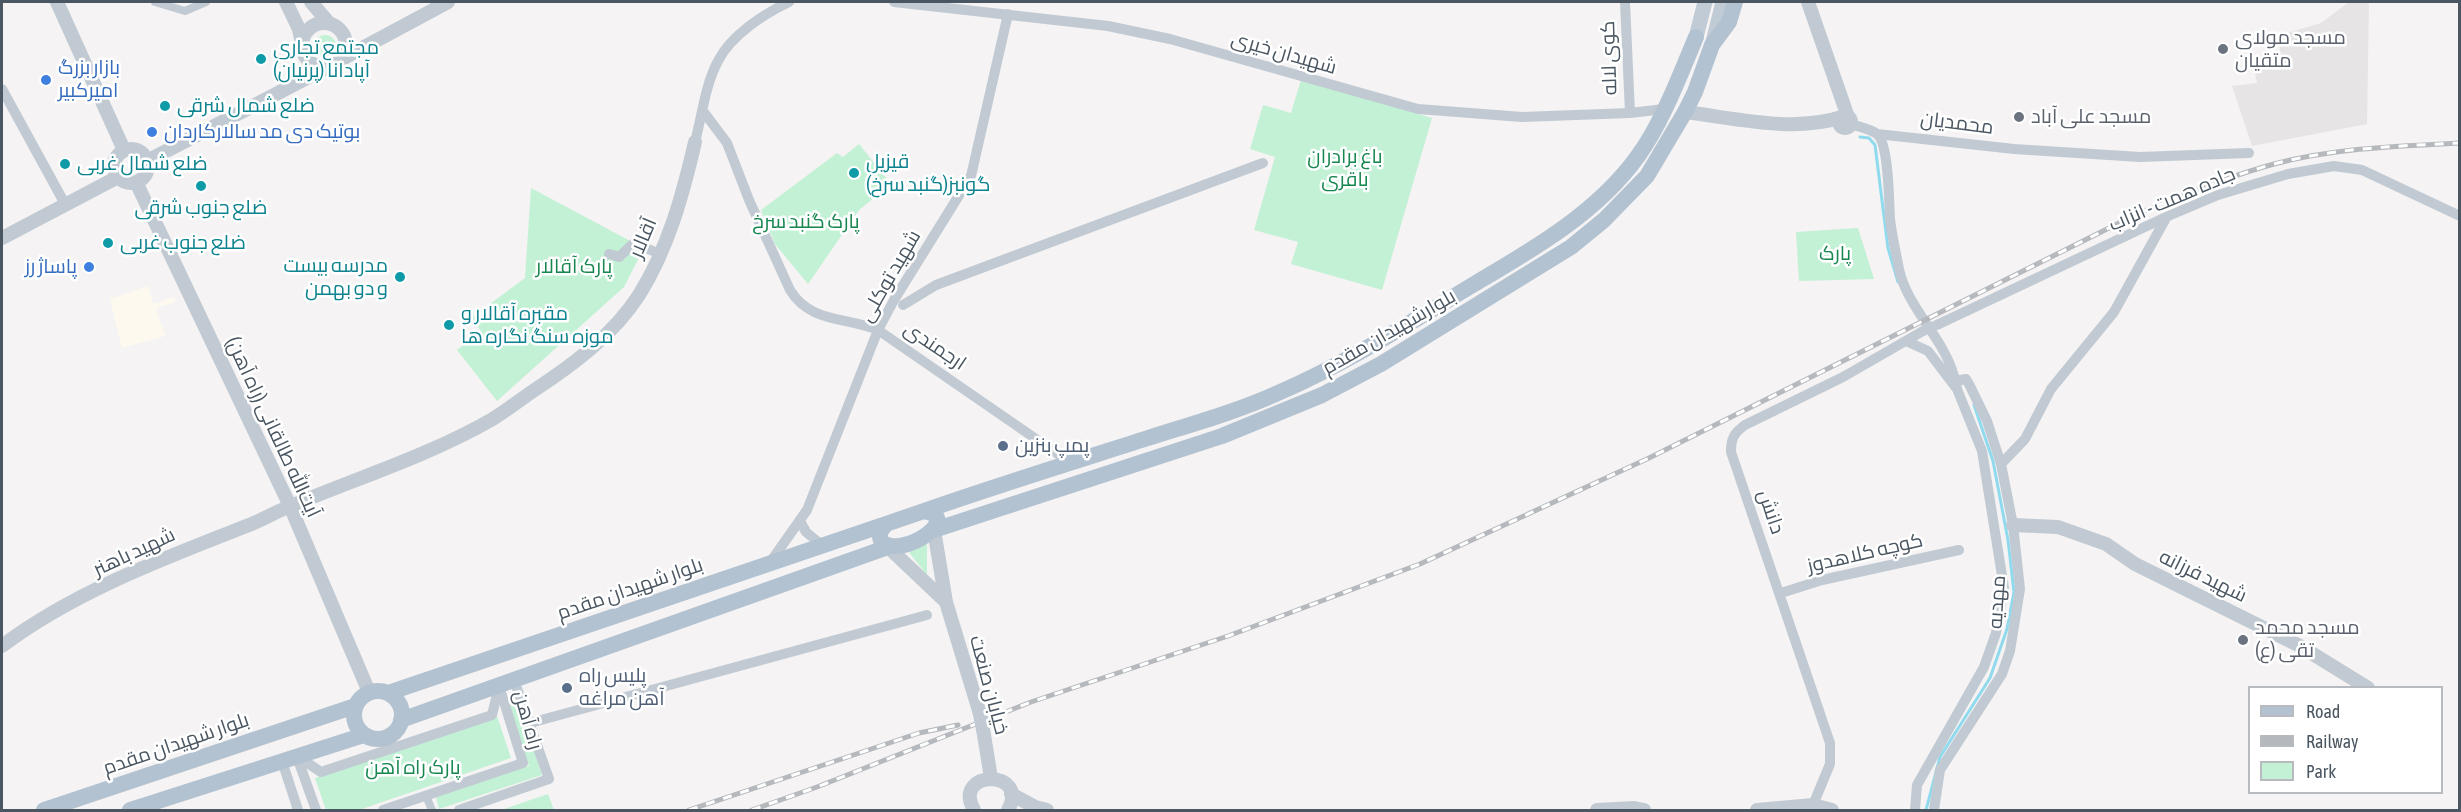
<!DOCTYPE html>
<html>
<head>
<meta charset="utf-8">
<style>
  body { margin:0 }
  #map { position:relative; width:2461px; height:812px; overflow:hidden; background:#f5f3f3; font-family:"Asap Condensed",sans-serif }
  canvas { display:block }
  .frame { position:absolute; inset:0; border:3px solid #4a5661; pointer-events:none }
  .legend { position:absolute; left:2248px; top:686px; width:195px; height:108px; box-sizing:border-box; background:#fff; border:2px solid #b7bbc0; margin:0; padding:8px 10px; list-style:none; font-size:18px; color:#4a5661 }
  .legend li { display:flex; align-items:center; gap:12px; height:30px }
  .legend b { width:30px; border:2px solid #b7bbc0 }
</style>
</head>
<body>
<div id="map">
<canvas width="2461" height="812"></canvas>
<div class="frame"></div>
<ul class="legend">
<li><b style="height:8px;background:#b3c2d1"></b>Road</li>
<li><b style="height:8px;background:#b5b8bd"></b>Railway</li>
<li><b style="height:16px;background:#c3f1d5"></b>Park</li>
</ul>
</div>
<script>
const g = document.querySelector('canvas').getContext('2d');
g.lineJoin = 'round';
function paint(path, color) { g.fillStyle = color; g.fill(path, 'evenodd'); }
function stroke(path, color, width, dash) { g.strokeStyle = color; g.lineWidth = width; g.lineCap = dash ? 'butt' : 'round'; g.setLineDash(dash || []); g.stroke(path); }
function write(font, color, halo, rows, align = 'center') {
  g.font = font + ' "Asap Condensed",Cairo,sans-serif'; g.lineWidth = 5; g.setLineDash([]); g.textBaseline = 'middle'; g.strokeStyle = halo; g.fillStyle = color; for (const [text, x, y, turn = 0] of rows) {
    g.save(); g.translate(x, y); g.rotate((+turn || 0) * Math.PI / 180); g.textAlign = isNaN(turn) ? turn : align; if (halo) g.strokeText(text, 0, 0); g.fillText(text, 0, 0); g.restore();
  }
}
paint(new Path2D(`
  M148 286 153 304 174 297 176 302 156 308 165 336 122 348 110 299Z`), '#fdf9ef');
paint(new Path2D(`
  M2349 2H2369L2367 124 2252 146 2232 86 2257 83 2252 57 2280 52 2279 43 2290 32 2321 23Z`), '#e6e4e5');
paint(new Path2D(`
  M314 46a11 11 0 1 1 22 0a11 11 0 1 1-22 0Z
  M1301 80 1432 118 1382 290 1291 264 1298 242 1254 230 1275 157 1250 149 1263 105 1291 113Z
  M859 144 891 184 859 210 808 284 775 244 761 210 837 153 843 157Z
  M531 188 634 243 646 244 624 287 497 401 457 350 481 331 471 318 525 278Z
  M1858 228 1874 279 1799 281 1796 232Z
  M927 544V575L908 551Z
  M518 702 542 775 439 809 436 797 529 766 509 705Z
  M497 716 511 758 359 810H326L315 778Z
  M548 794 554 810H501Z`), '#c3f1d5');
stroke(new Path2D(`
  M1860 137 1869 138 1875 145 1888 248 1898 282
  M1926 810 1940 757 1990 678 2007 629 2014 592 2008 540 1993 461 1974 405`), '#90daee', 3);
stroke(new Path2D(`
  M155 2 185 11 206 2
  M426 796 432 810`), '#c1cad2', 8);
stroke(new Path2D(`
  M894 2 1108 26 1170 39 1418 109 1522 117 1630 113 1664 109
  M1625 2 1630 113
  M2 89 65 204
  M703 111 727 143 749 200 790 290C810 323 846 317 878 330L1065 459 1066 464
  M1851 124C1859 127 1871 129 1877 134 1889 143 1889 203 1890 219 1892 236 1896 253 1899 269 1908 311 1947 339 1956 384
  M1877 134 2014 149 2140 157 2249 153
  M695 142C702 116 705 85 718 61 731 35 764 14 789 2
  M609 254 619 257 634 243 660 254
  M903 305 936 285 1263 163
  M1939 324 2166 217 2218 195 2288 174 2334 166 2362 170 2460 216
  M1906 341 1928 351 1957 389 1982 451 2004 588 1996 633 1984 667 1917 785 1915 810
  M2001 464 2025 439 2051 389 2114 312 2166 218
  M800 521 806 532 823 546
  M769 564 807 510 878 330 894 300 971 176 1008 14
  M1781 593 1822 580 1959 550
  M530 723 927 615
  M297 756 321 772 492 715 499 686
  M297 757 316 810
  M282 761 298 810
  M1813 805 1830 764V743L1731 452C1731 438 1734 433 1745 425L1843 377 1923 331
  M383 810 523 763 500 689
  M459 810 549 779 514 680
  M1934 810 1940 770 2002 674 2010 651 2020 589 2013 525 2001 464 1987 421 1969 384 1966 379 1960 380 1956 384 1957 389`), '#c1cad2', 10);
stroke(new Path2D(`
  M57 2 124 150
  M286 2 299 29 302 44
  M311 2 329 23
  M1808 2 1848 117
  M302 45a22 22 0 1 1 44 0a22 22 0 1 1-44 0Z
  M340 60 448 2
  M1685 112C1735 118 1793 133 1842 117
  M1839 122a6 6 0 1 1 12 0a6 6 0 1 1-12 0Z
  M114 166a17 17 0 1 1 34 0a17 17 0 1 1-34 0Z
  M147 161 328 67
  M136 182 290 506 369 692
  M2 238 118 177
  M2013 525 2058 527 2106 544 2135 564 2300 646 2368 688
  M888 547 946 602 934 530
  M946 602 980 714
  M2 646C73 592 167 557 249 525 264 519 277 511 291 506 357 478 428 456 491 420 506 411 521 399 536 389 574 364 614 334 639 295 668 249 683 194 695 142
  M984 735 991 778
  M1011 794 1035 807 1047 810
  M974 810C951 769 1031 769 1008 810
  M1597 810 1634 808 1644 810
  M1757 810 1813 805 1832 810`), '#c1cad2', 14);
stroke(new Path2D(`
  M1696 37 1705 2
  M1713 42 1723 2`), '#c1cbd6', 15);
stroke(new Path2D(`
  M924 511C998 485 1073 462 1148 438 1192 424 1236 412 1278 393 1347 363 1411 322 1476 283 1534 249 1598 212 1638 156 1662 123 1680 75 1696 37
  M924 511C965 517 900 561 881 541L879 533 886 524Z
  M934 530 1222 436 1322 395 1381 364 1571 247 1604 220 1647 176 1685 112 1695 92 1712 45 1729 22 1735 2
  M354 715a24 24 0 1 1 48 0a24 24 0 1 1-48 0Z
  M388 693 886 524
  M401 720 888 547
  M44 810 355 706
  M130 810 364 735`), '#b3c2d1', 16);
const rail = new Path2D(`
  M689 810 919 733 958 725
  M752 810 817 787 1031 702 1228 636 1420 564 1649 458 2137 214C2182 196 2226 177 2274 164 2334 148 2398 146 2460 143`);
stroke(rail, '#b5b8bd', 5);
stroke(rail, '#fff', 3, [9]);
stroke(new Path2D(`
  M1923 331 1939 324`), '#c1cad2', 10);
stroke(new Path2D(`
  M980 714 984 735`), '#c1cad2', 14);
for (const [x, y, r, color] of [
  [2223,49,6,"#6b7280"],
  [261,59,6,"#0f9aa8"],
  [46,80,6,"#3f7fe0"],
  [165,106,6,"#0f9aa8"],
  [2019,117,6,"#6b7280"],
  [152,132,6,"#3f7fe0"],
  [65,164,6,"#0f9aa8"],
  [854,173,6,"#0f9aa8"],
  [201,186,6,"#0f9aa8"],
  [108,243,6,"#0f9aa8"],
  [89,267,6,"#3f7fe0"],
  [400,277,6,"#0f9aa8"],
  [449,325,6,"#0f9aa8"],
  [1003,446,6,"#5c6f8a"],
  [2243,640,6,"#6b7280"],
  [567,688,6,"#5c6f8a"]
]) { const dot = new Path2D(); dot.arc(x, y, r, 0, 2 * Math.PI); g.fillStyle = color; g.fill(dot); stroke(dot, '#fff', 2); }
write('20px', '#5b616d', '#fff', [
  ["مسجد مولای",2235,38],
  ["متقیان",2235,61],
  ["مسجد علی آباد",2031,117],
  ["مسجد محمد",2255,628],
  ["تقی (ع)",2255,651]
], 'left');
write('20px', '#0d838f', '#fff', [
  ["مجتمع تجاری",273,48],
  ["آپادانا (پرنیان)",273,71],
  ["ضلع شمال شرقی",177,106],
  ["قیزیل",866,162],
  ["گونبز(گنبد سرخ)",866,185],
  ["ضلع شمال غربی",77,164],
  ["ضلع جنوب شرقی",201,208,"center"],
  ["ضلع جنوب غربی",120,243],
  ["مدرسه بیست",388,266,"right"],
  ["و دو بهمن",388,289,"right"],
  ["مقبره آقالار و",461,314],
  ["موزه سنگ نگاره ها",461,337]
], 'left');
write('20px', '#4a5661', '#fff', [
  ["شهیدان خیری",1284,53,16],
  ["کوی لاله",1609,58,-92],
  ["محمدیان",1957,123,7],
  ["جاده همت - انزاب",2172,199,-23],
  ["آقالار",643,238,-67],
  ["شهید توکلی",890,276,-60],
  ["بلوارشهیدان مقدم",1389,332,-30],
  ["ارجمندی",935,346,34],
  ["(راه آهن) آیت‌الله طالقانی",273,427,65],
  ["دانش",1771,512,71],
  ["شهید باهنر",134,552,-25],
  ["کوچه کلاهدوز",1865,553,-13],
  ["شهید فرزانه",2203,576,26],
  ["بلوار شهیدان مقدم",630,589,-19],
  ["مهدیه",1997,602,-86],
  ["خیابان صنعت",989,685,75],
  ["راه آهن",528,720,74],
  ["بلوار شهیدان مقدم",176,744,-19]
]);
write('20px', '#366cbe', '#fff', [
  ["بازار بزرگ",58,68],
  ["امیرکبیر",58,91],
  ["بوتیک دی مد سالارکاردان",164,132],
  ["پاساژ رز",77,267,"right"]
], 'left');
write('20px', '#17864f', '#fff', [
  ["باغ برادران",1345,157],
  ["باقری",1345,180],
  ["پارک گنبد سرخ",806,222],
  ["پارک",1835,254],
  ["پارک آقالار",574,267],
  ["پارک راه آهن",413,768]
]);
write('20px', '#4e5e75', '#fff', [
  ["پمپ بنزین",1015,446],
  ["پلیس راه",579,676],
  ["آهن مراغه",579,699]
], 'left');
</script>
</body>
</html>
